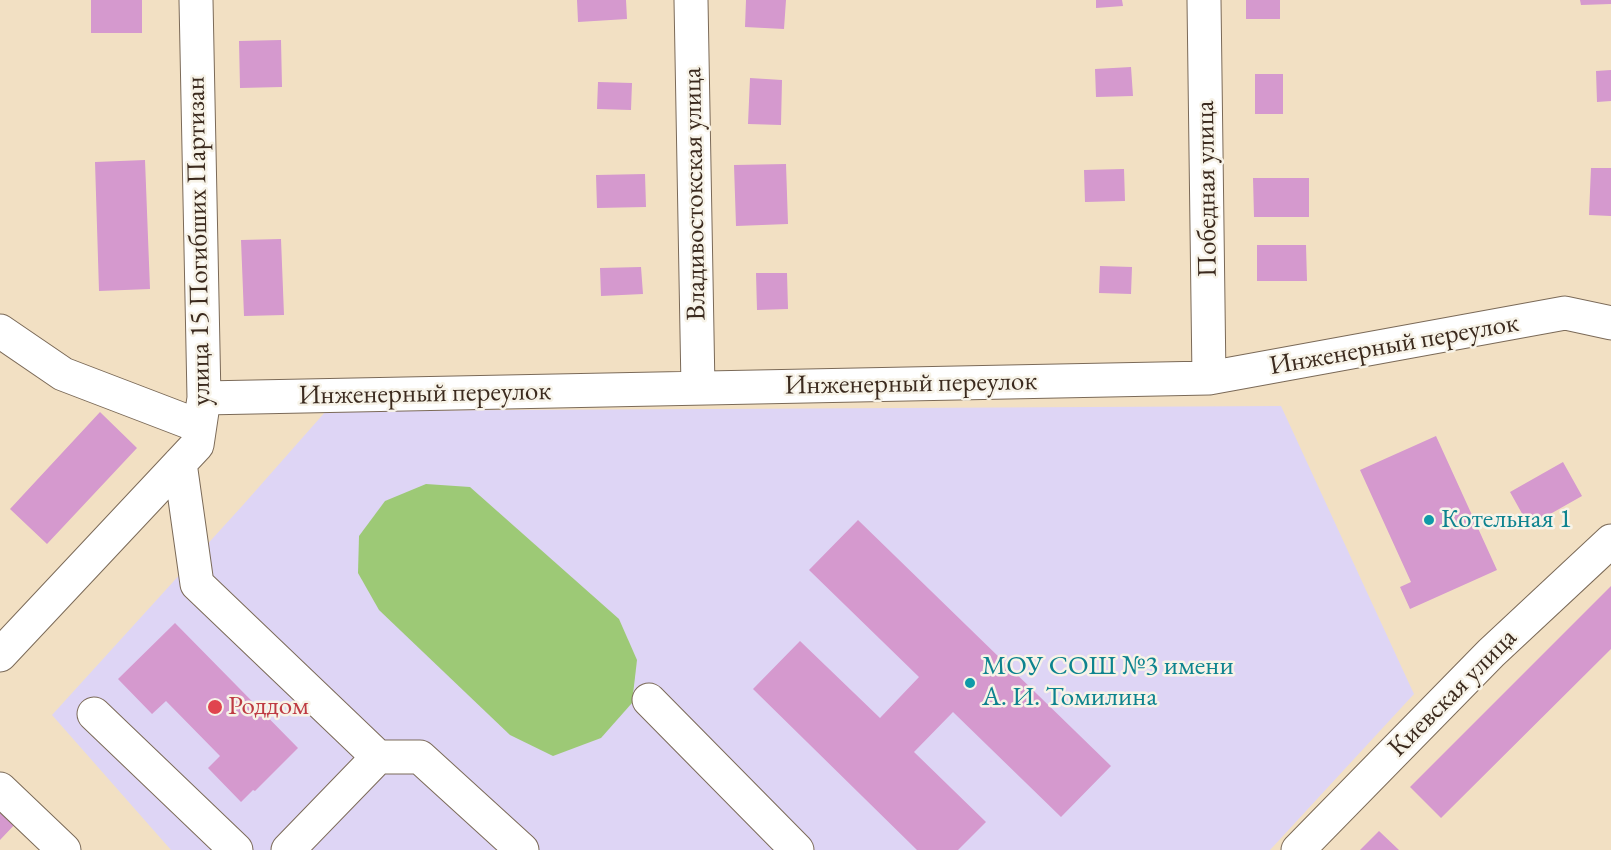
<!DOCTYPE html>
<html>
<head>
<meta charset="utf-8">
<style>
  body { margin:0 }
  canvas { display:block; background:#f2e0c3 }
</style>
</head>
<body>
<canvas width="1611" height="850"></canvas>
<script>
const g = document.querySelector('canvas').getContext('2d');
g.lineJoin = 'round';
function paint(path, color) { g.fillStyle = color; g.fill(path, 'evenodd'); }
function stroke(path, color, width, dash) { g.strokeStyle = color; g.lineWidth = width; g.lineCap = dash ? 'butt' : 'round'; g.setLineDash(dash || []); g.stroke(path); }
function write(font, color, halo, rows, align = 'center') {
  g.font = font + ' "EB Garamond",serif'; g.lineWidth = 5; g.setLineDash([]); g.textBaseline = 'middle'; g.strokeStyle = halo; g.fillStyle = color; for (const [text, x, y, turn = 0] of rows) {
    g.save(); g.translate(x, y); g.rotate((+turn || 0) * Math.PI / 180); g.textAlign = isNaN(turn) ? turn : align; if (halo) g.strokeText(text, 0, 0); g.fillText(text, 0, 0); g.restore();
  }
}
paint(new Path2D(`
  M1281 406 1414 694 1270 850H171L52 715 243 505 326 411Z`), '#ded5f5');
paint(new Path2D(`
  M426 484 470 487 619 619 637 660 632 703 601 738 553 756 510 735 379 610 358 573 359 536 385 501Z`), '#9dc976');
paint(new Path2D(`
  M91 0H142V33H91Z
  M577 0H626L627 19 578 22Z
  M746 0H786L784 29 745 27Z
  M1096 0H1122L1123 6 1096 8Z
  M1246 0H1280V19H1246Z
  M1580 0H1611V4L1581 5Z
  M281 40 282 87 240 88 239 41Z
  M1131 67 1133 96 1096 97 1095 69Z
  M1611 70V101L1597 102 1596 71Z
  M1255 74H1283V114H1255Z
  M750 78 782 80 781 125 748 124Z
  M598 82 632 83 631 110 597 109Z
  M145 160 150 289 99 291 95 162Z
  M786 164 788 224 736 226 734 165Z
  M1591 168H1611V216L1589 215Z
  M1124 169 1125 201 1085 202 1084 170Z
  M645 174 646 207 597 208 596 175Z
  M1253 178H1309V217H1254Z
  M281 239 284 315 244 316 241 240Z
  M1257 245H1306L1307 281H1257Z
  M1100 266 1132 267 1131 294 1099 293Z
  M641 267 643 294 601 296 600 268Z
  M756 273H787L788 309 757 310Z
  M100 412 137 448 47 544 10 509Z
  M1436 436 1497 570 1410 609 1400 587 1411 582 1360 470Z
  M1563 462 1582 496 1529 526 1510 492Z
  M858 520 1111 766 1061 817 953 712 914 752 986 822 958 850H917L753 689 800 641 880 718 919 677 809 570Z
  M1611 586V649L1441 818 1410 787Z
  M175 623 298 748 255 791 253 790 241 802 208 768 220 756 166 701 152 714 118 679Z
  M0 803 18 821 0 840Z
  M1379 831 1399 850H1360Z`), '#d599ce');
const minor = new Path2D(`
  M691 0 698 388
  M1204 0 1209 378
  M0 331 63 374 199 426
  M204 398 1209 378 1565 313 1611 323
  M180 463 197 584 378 757
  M0 655 197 445 204 398 196 0
  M649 700 797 850
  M94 714 236 850
  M0 789 64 850
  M288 850 378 757H420L522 850
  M1298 850 1491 653 1611 541`);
stroke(minor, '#7b6a58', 35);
stroke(minor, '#fff', 33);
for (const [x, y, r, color] of [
  [1429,520,6,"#0f9aa8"],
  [970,683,6,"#0f9aa8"],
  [215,707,8,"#e0444e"]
]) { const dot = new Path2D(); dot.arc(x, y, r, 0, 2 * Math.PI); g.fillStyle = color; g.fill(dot); stroke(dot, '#f7f3e8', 2); }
write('27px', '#3b2a1e', '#f7f3e8', [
  ["Победная улица",1207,189,-91],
  ["Владивостокская улица",695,194,-91],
  ["улица 15 Погибших Партизан",199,241,-91],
  ["Инженерный переулок",1394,345,-10],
  ["Инженерный переулок",911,384,-1],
  ["Инженерный переулок",425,394,-1],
  ["Киевская улица",1453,693,-45]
]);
write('27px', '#0d838f', '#f7f3e8', [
  ["Котельная 1",1441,520],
  ["МОУ СОШ №3 имени",982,667],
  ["А. И. Томилина",982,698]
], 'left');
write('27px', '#be3a42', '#f7f3e8', [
  ["Роддом",228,707]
], 'left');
</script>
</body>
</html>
